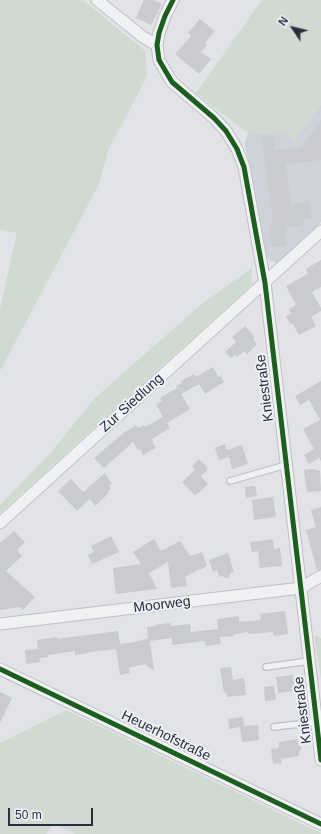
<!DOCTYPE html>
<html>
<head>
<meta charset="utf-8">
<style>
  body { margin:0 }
  #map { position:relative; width:321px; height:834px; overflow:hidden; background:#e1e3e6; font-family:Helvetica,sans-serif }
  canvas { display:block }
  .north { position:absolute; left:273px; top:8px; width:40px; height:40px; -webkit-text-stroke:3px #eff1f6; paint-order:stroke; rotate:305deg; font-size:11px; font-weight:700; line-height:16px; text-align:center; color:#282f40 }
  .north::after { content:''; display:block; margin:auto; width:14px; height:18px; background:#282f40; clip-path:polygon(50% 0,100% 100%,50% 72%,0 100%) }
  .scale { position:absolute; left:8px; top:808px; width:85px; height:18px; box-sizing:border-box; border:2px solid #282f40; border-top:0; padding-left:5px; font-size:12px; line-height:14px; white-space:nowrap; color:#282f40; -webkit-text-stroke:3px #eff1f6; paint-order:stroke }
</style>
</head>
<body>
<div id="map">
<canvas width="321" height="834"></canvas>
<div class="north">N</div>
<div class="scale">50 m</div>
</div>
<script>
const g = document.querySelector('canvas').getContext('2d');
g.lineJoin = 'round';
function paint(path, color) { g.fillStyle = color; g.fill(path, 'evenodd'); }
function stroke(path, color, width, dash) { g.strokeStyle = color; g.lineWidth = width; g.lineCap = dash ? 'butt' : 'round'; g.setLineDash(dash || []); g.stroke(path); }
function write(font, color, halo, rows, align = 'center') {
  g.font = font + ' Helvetica,sans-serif'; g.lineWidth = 4; g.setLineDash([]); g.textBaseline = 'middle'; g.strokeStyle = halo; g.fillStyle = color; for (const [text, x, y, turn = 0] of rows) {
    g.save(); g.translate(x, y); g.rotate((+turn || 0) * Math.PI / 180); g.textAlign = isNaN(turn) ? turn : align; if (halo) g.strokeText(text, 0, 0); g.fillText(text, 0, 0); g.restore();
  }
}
paint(new Path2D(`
  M321 104V222L285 256 276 262 270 261 267 258 245 144 248 133 285 132 295 140Z`), '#cfd2d9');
paint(new Path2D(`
  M0 0H83L145 51 147 76 108 151 99 184 0 371V309L17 233 0 230Z
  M262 0H321V104L295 140 285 132 248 133 196 93Z
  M252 268 251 285 0 513V505L48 456 95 398 203 303Z
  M314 635 321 638V678Z
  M66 710 321 833V834H75L54 823 46 834H0V743Z`), '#d0dad1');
paint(new Path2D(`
  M144 0H154L162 4 151 25 136 18Z
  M200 19 215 31 205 43 207 45 201 52 211 59 199 74 175 54 191 36 188 33Z
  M321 120V160L286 164 291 204 309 201 312 218 302 220 304 224 298 226 286 228 287 232H285L287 245 272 247 269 223H273L262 137 273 136 275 150 301 148Z
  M321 260V287L312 292 321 308V311L311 317 316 326 299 335 292 323 290 324 286 316 291 314 289 309 296 305 286 286 308 274 306 269Z
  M245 326 255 337 253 339 257 344 247 354 244 351 237 357 235 355 231 358 225 352 236 342 232 337Z
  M213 367 218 376 221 377 224 382 205 394 199 384 181 394 190 409 167 423 170 428 152 439 153 441 152 442 156 448 143 455 140 449 138 450 133 442 104 468 94 458 127 430V431L136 425 138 428 144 425 145 427 163 417 156 404 162 401 160 398 177 388 179 390 176 386 182 383 181 381 194 374 196 377Z
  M321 381V461L319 458 309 464 304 455 314 449 303 429 320 420 309 400 300 405 295 396Z
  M225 444 227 450 242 445 248 464 232 469 229 457 219 460 215 448Z
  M199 459 207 467V471L201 476 208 484 195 496 182 482 195 470 192 466Z
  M313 469 320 471 321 491 307 492 304 470Z
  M105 473 112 484 109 485 111 489 108 491 109 493 95 506 90 499 77 511 58 491 71 479 83 492Z
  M255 486 257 496 246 498 245 487Z
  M273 497 276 517 254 520 252 500Z
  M321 507V569L317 570 306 530 316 527 311 510Z
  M14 531 25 542 17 550 22 556 6 571 35 597 23 610 20 607 0 610V543Z
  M111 536 119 552 92 564 88 555 94 552 91 546Z
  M154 539 161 551 180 541 190 556 202 552 207 566 200 570 199 569 185 577 187 586 171 588 168 562 149 573 157 589 116 594 113 568 141 564 133 552Z
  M273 539 274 549 280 548 282 566 260 568 258 551 252 552 250 542Z
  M228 553 234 572 231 573 229 577 226 578 222 576 219 577 217 570 213 572 209 560Z
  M285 611 288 634 274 636 273 632 252 634H248V632L234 634 233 636 220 637 221 644 206 646 205 641 172 645V638L150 641 154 671 145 664 129 668 130 673 120 675 116 649 89 652V653L75 655V651L48 655V657L39 658 40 662 26 664 25 650 38 649 37 640 57 637V639L118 631 120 644 135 642 148 638 147 627 155 626V625L170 623 171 626 190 624 191 632 218 629 217 619 239 616V622L261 620 260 614Z
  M231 667 233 680 244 678 246 695 227 697 226 692 224 693 220 668Z
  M293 675 295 691 278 693 276 677Z
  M274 686 276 700 265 701 264 687Z
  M0 692 12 698 0 723Z
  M243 717 244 726 258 725 259 740 242 742 240 727 229 729 228 719Z
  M297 739 298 745 302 748 299 753V756L281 759 282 763 273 764 271 749 279 748V742Z`), '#c9cbce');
const service = new Path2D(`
  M230 481 286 465
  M266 667 309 661
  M274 727 316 722`);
const minor = new Path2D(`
  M97 0 143 37 157 45
  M173 0 165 16 159 33 157 45 159 60 172 82 214 118 226 131 237 149 244 167 265 283 321 760
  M0 523 321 231
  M0 624 301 588 321 576
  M0 669 321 824`);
stroke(service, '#bfc1c4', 8);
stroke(minor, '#bfc1c4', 13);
stroke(service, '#f1f1f3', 5.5);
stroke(minor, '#f1f1f3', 11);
stroke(new Path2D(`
  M173 0 165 16 159 33 157 45 159 60 172 82 214 118 226 131 237 149 244 167 265 283 321 760
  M0 669 321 824`), '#1b5e20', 5);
write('14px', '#282f40', '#eff1f6', [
  ["Kniestraße",265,388,-97],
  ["Zur Siedlung",132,403,-42],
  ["Moorweg",162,605,-7],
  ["Kniestraße",303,710,-97],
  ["Heuerhofstraße",166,736,26]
]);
</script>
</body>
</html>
